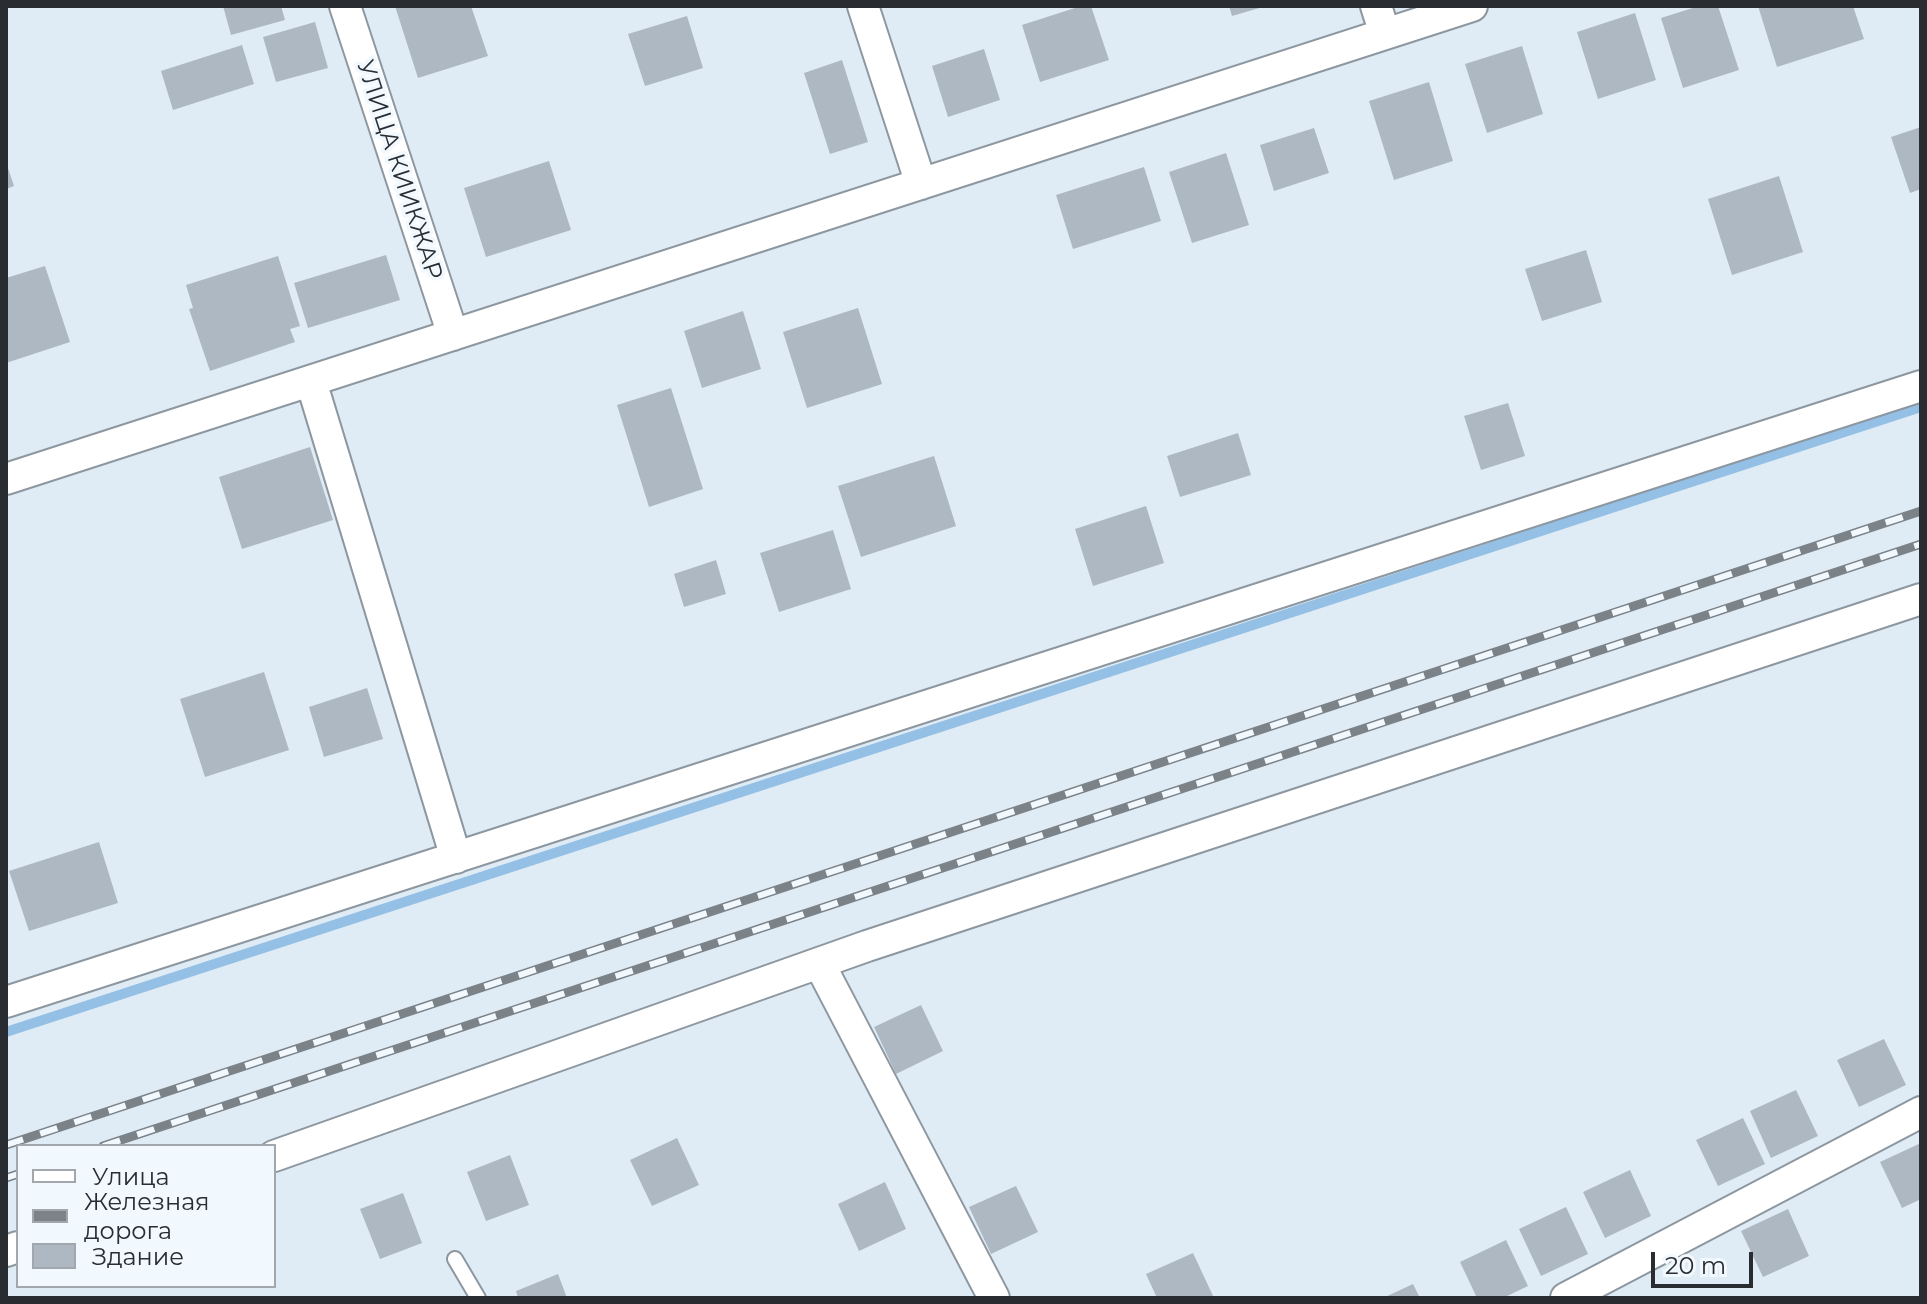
<!DOCTYPE html>
<html>
<head>
<meta charset="utf-8">
<style>
  body { margin:0 }
  #map { position:relative; width:1927px; height:1304px; overflow:hidden; background:#e0ecf5; font-family:Montserrat,sans-serif }
  canvas { display:block }
  .frame { position:absolute; inset:0; border:8px solid #292d31; pointer-events:none }
  .legend { position:absolute; left:16px; top:1144px; width:260px; height:144px; box-sizing:border-box; background:#f1f8fe; border:2px solid #a1a7ac; margin:0; padding:10px 14px; list-style:none; font-size:24px; color:#292d31 }
  .legend li { display:flex; align-items:center; gap:16px; height:40px }
  .legend b { width:40px; border:2px solid #a1a7ac }
  .scale { position:absolute; left:1651px; top:1252px; width:102px; height:36px; box-sizing:border-box; border:4px solid #292d31; border-top:0; padding-left:10px; font-size:24px; line-height:28px; white-space:nowrap; color:#292d31; -webkit-text-stroke:6px #f1f8fe; paint-order:stroke }
</style>
</head>
<body>
<div id="map">
<canvas width="1927" height="1304"></canvas>
<div class="frame"></div>
<ul class="legend">
<li><b style="height:10px;background:#fff"></b>Улица</li>
<li><b style="height:10px;background:#7b8389"></b>Железная дорога</li>
<li><b style="height:22px;background:#adb8c2"></b>Здание</li>
</ul>
<div class="scale">20 m</div>
</div>
<script>
const g = document.querySelector('canvas').getContext('2d');
g.lineJoin = 'round';
function stroke(path, color, width, dash) { g.strokeStyle = color; g.lineWidth = width; g.lineCap = dash ? 'butt' : 'round'; g.setLineDash(dash || []); g.stroke(path); }
function paint(path, color) { g.fillStyle = color; g.fill(path, 'evenodd'); }
function write(font, color, halo, rows, align = 'center') {
  g.font = font + ' Montserrat,sans-serif'; g.lineWidth = 7; g.setLineDash([]); g.textBaseline = 'middle'; g.strokeStyle = halo; g.fillStyle = color; for (const [text, x, y, turn = 0] of rows) {
    g.save(); g.translate(x, y); g.rotate((+turn || 0) * Math.PI / 180); g.textAlign = isNaN(turn) ? turn : align; if (halo) g.strokeText(text, 0, 0); g.fillText(text, 0, 0); g.restore();
  }
}
stroke(new Path2D(`
  M6 1032 1921 407`), '#95c0e5', 10);
paint(new Path2D(`
  M223 6H281L285 20 231 35Z
  M395 6H471L488 56 418 78Z
  M1081 6H1091L1109 60 1040 82 1022 25Z
  M1229 6H1263V7L1232 16Z
  M1699 6H1718L1739 70 1683 88 1661 18Z
  M1758 6H1853L1864 39 1777 67Z
  M1635 13 1656 80 1598 99 1577 32Z
  M687 16 703 68 645 86 628 34Z
  M315 22 328 68 276 82 263 37Z
  M242 45 254 84 173 110 161 71Z
  M1522 46 1543 114 1487 133 1465 64Z
  M984 49 1000 100 948 117 932 66Z
  M842 60 868 142 830 154 804 73Z
  M1429 82 1453 161 1394 180 1369 101Z
  M1921 127V189L1910 193 1891 137Z
  M1314 128 1329 173 1274 191 1260 145Z
  M1226 153 1249 225 1192 243 1169 172Z
  M549 161 571 230 486 257 464 188Z
  M6 162 14 186 6 189Z
  M1144 167 1161 221 1073 249 1056 195Z
  M1779 176 1803 252 1732 275 1708 199Z
  M1586 250 1602 302 1542 321 1525 269Z
  M386 255 400 300 308 328 294 283Z
  M278 256 300 326 290 329 295 342 210 371 189 309 193 308 186 285Z
  M45 266 70 342 6 363V278Z
  M858 308 882 384 807 408 783 332Z
  M743 311 761 369 702 388 684 331Z
  M671 388 703 489 649 507 617 405Z
  M1508 403 1525 456 1481 470 1464 416Z
  M1238 433 1251 475 1180 497 1167 456Z
  M310 447 333 520 242 549 219 477Z
  M934 456 956 526 861 557 838 486Z
  M1146 506 1164 563 1093 586 1075 529Z
  M833 530 851 589 779 612 760 553Z
  M716 560 726 594 684 607 674 574Z
  M264 672 289 750 205 777 180 699Z
  M367 688 383 739 324 757 309 707Z
  M99 842 118 903 29 931 9 871Z
  M921 1005 943 1051 896 1074 874 1027Z
  M1884 1039 1906 1085 1859 1107 1837 1060Z
  M1796 1090 1818 1136 1771 1158 1750 1111Z
  M1743 1118 1765 1164 1718 1186 1696 1140Z
  M677 1138 699 1185 652 1206 630 1160Z
  M1921 1143V1199L1902 1208 1880 1162Z
  M510 1155 529 1205 486 1221 467 1172Z
  M1630 1170 1651 1216 1605 1238 1583 1192Z
  M885 1182 906 1229 859 1251 838 1204Z
  M1016 1186 1038 1232 991 1254 969 1207Z
  M403 1193 422 1243 380 1259 360 1209Z
  M1566 1207 1588 1254 1541 1276 1519 1229Z
  M1788 1209 1809 1256 1763 1277 1741 1231Z
  M1506 1240 1528 1286 1503 1298H1477L1460 1262Z
  M1193 1253 1214 1298H1157L1146 1274Z
  M558 1274 567 1298H518L516 1291Z
  M1413 1284 1420 1298H1383Z`), '#adb8c2');
const lane = new Path2D(`
  M455 1259 478 1298`);
const street = new Path2D(`
  M345 6 453 335
  M863 6 921 184
  M1376 6 1385 34
  M311 381 456 858
  M6 479 1472 6
  M819 963 994 1298
  M6 1002 1921 386
  M274 1156 867 946 1921 599
  M6 1251 18 1247
  M1566 1298 1921 1112`);
stroke(lane, '#8d97a0', 18);
stroke(street, '#8d97a0', 34);
stroke(lane, '#fff', 14);
stroke(street, '#fff', 30);
const rail = new Path2D(`
  M6 1145 1921 511
  M103 1146 1921 544
  M6 1178 18 1174`);
stroke(rail, '#7b8389', 9);
stroke(rail, '#f1f8fe', 6, [18]);
write('24px', '#292d31', '#f1f8fe', [
  ["УЛИЦА КИИКЖАР",399,170,72]
]);
</script>
</body>
</html>
